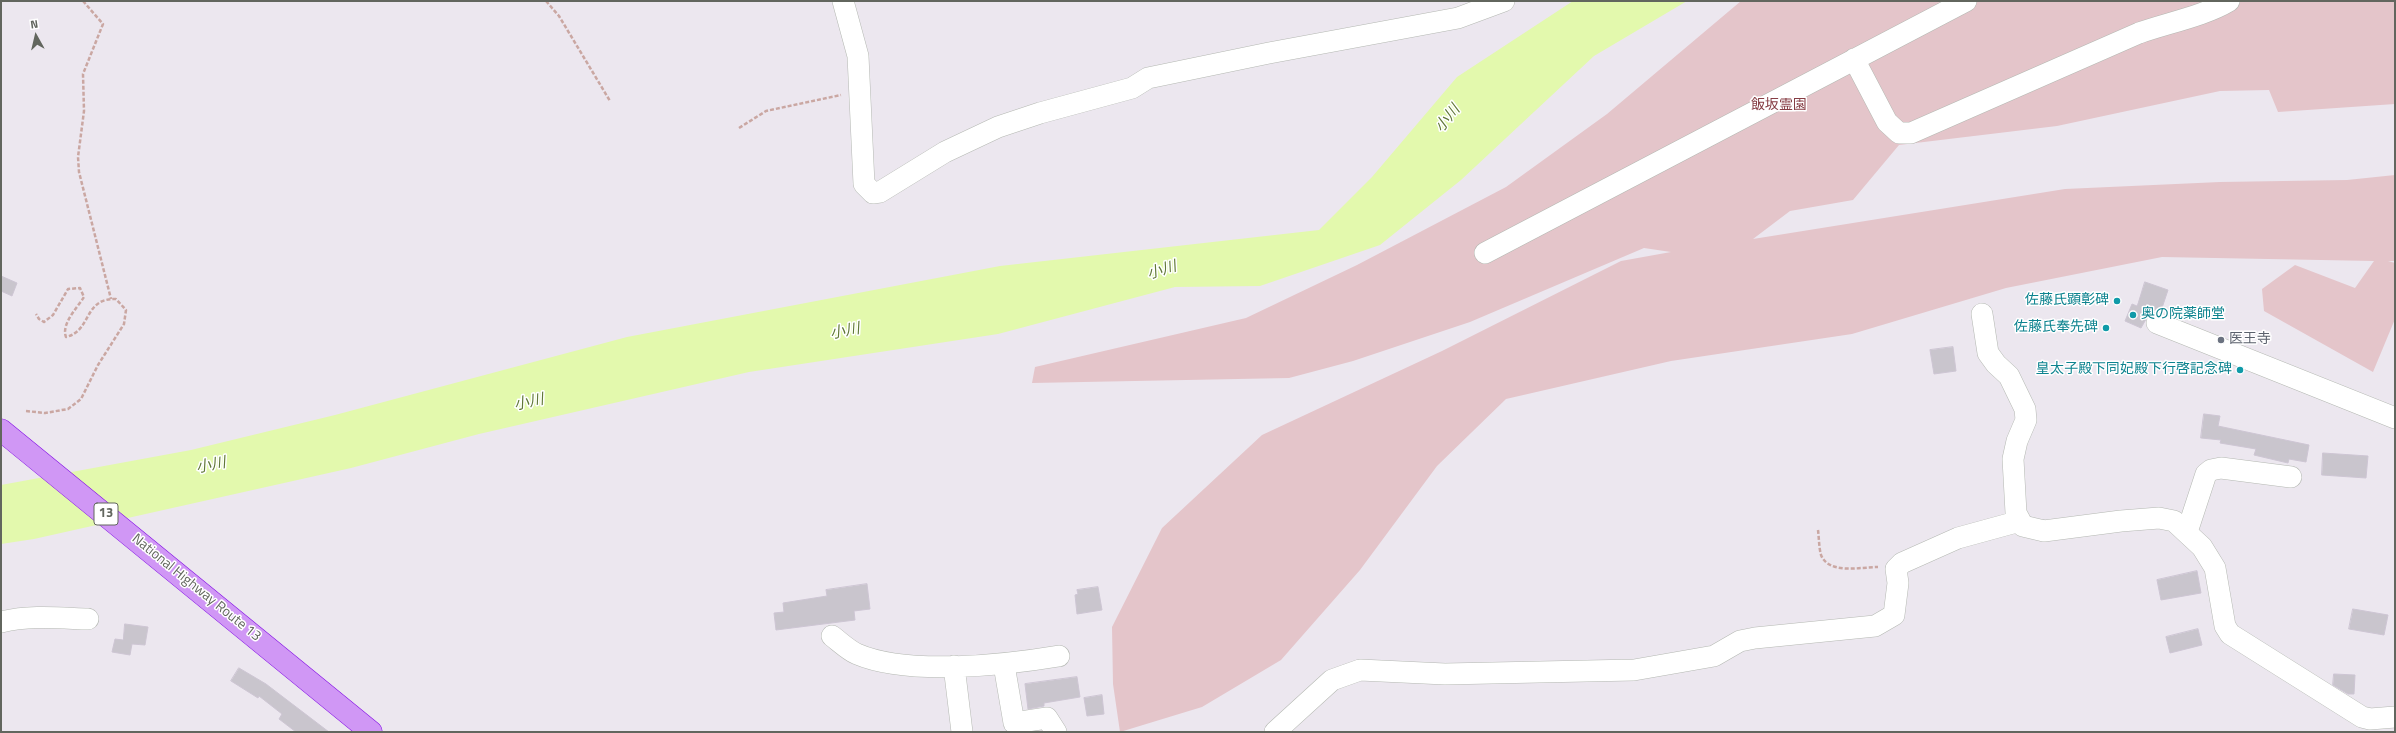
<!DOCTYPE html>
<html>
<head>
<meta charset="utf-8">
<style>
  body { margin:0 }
  #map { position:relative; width:2396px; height:733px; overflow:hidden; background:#ece7ef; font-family:"Titillium Web",sans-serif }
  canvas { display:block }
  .frame { position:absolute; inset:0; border:2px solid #62665e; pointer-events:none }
  .north { position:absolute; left:16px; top:16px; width:40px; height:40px; -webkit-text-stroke:3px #fff; paint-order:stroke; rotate:352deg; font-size:11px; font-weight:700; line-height:16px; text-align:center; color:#62665e }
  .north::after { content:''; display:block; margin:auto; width:14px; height:18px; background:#62665e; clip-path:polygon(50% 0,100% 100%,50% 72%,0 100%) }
</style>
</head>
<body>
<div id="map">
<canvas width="2396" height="733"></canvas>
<div class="frame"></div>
<div class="north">N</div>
</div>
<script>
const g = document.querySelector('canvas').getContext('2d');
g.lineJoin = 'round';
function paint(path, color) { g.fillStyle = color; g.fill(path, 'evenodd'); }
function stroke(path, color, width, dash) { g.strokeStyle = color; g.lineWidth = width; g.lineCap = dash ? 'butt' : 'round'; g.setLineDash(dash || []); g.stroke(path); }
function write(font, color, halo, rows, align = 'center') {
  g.font = font + ' "Titillium Web","Noto Sans JP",sans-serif'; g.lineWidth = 3; g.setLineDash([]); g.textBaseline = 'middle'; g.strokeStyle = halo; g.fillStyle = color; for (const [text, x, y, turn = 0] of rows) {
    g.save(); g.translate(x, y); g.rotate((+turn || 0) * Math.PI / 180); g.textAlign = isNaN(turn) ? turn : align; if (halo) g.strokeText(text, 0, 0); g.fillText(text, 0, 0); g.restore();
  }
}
paint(new Path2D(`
  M1741 1H2395V104L2278 112 2269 90 2220 91 2057 126 1899 145 1853 200 1790 211 1753 239 2065 189 2220 182 2347 180 2395 175V261H2388L2395 263V319L2373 372 2264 311 2262 289 2295 265 2355 288 2374 261 2162 257 2006 288 1852 334 1671 361 1506 399 1437 466 1360 570 1281 660 1202 707 1120 732 1113 684 1112 627 1162 528 1262 435 1442 351 1621 261 1671 252 1644 248 1470 322 1353 361 1289 378 1032 383 1035 367 1246 318 1357 265 1506 187 1607 114Z`), '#e4c5ca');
paint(new Path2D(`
  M1573 1H1687L1594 56 1461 180 1380 245 1260 286 1175 287 998 334 749 372 479 434 351 468 34 539 1 544V485L191 450 335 415 627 337 1000 266 1319 230 1372 177 1457 77Z`), '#e3f9ad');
const building = new Path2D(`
  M1 276 17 283 12 296 1 291Z
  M2145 282 2168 290 2161 311 2155 310 2149 314 2141 328 2125 321 2132 304 2137 306Z
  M1953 347 1956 371 1934 374 1930 350Z
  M2204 414 2220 416 2218 426 2309 445 2306 462 2289 459 2288 463 2254 455 2256 449 2220 443 2221 440 2201 438Z
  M2323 453 2368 456 2366 478 2322 475Z
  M2197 571 2201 593 2161 600 2157 580Z
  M867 584 870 609 854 611 855 620 776 630 774 613 784 612 783 603 827 596 826 590Z
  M1098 587 1102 610 1077 614 1075 595 1078 594 1077 590Z
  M2353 609 2388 615 2384 635 2349 629Z
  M125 624 148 627 145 645 132 644 130 655 112 652 115 639 123 640Z
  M2198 629 2202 645 2170 653 2166 637Z
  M239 668 266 684 329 732H296L279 719 282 714 259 696 258 698 231 681Z
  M2334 674 2355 675 2354 694H2348L2333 685Z
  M1077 677 1080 697 1044 703V706L1028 709 1025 684Z
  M1102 695 1104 714 1087 716 1084 698Z`);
paint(building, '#c9c5cd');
stroke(building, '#cdc5d3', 1);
const minor = new Path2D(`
  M843 1 858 56 864 184 873 193 880 192 945 152 998 127 1040 113 1132 88 1148 78 1269 53 1458 18 1504 1
  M1854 59 1887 122 1899 133H1911L2139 33C2167 23 2204 16 2229 1
  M1485 253 1966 1
  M1982 314 1988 353 1996 364 2009 376 2025 409 2026 420 2017 441 2013 459 2016 513 2023 526 2044 531 2121 521 2159 518 2174 521 2202 547 2215 568 2225 626 2230 634 2362 717 2370 719 2395 717
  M2157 323 2395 418
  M2187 532 2206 474 2211 470 2221 468 2291 477
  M1 622C30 615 59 618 88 619
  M832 636C840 642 848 650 857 654 908 676 1005 665 1059 656
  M1004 665 1014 723 1047 718 1056 732
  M954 666 962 732
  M1275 732 1332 680 1360 670 1445 674 1634 670 1714 656 1740 641 1755 638 1875 626 1894 615 1898 583 1896 569 1902 563 1958 538 2020 521`);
const highway = new Path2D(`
  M1 430 371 732`);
stroke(minor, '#b4b8b2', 22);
stroke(highway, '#8311e4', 23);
stroke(new Path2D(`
  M83 1 103 24 83 74 84 111 78 157 79 172 111 299
  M546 1 559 16 610 101
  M739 128 766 111 841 95
  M26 411 45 413 68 409 81 399 98 365 124 324 126 310 116 299C83 298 92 331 66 337 61 324 77 308 84 297L80 288 68 289 53 315 44 322 39 319 36 314
  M1818 530C1819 538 1819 548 1821 555 1829 575 1861 567 1878 567`), '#caa7a2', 2.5, [4, 2]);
stroke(minor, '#fff', 21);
stroke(highway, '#d097f5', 22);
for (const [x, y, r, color] of [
  [2117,301,4,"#0f9aa8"],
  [2133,315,4,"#0f9aa8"],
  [2106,328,4,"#0f9aa8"],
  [2221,340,4,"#6b7280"],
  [2240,370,4,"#0f9aa8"]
]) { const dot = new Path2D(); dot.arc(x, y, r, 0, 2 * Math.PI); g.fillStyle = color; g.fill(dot); stroke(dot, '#fff', 1.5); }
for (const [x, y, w] of [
  [106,514,24]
]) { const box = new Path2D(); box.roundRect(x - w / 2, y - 11, w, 22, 3); g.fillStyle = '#fff'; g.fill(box); stroke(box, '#62665e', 1); }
write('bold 13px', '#62665e', null, [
  ["13",106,514]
]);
write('14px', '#863d44', '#fff', [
  ["飯坂霊園",1779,106]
]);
write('14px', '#0d838f', '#fff', [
  ["佐藤氏顕彰碑",2109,301],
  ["奥の院薬師堂",2141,315,"left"],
  ["佐藤氏奉先碑",2098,328],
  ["皇太子殿下同妃殿下行啓記念碑",2232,370]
], 'right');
write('14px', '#5b616d', '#fff', [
  ["医王寺",2229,340]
], 'left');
write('14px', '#62665e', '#fff', [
  ["National Highway Route 13",196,588,39]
]);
write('italic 15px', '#607737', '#fff', [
  ["小川",1448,119,-51],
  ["小川",1162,271,-17],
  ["小川",845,332,-11],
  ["小川",529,403,-12],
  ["小川",211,466,-11]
]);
</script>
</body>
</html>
